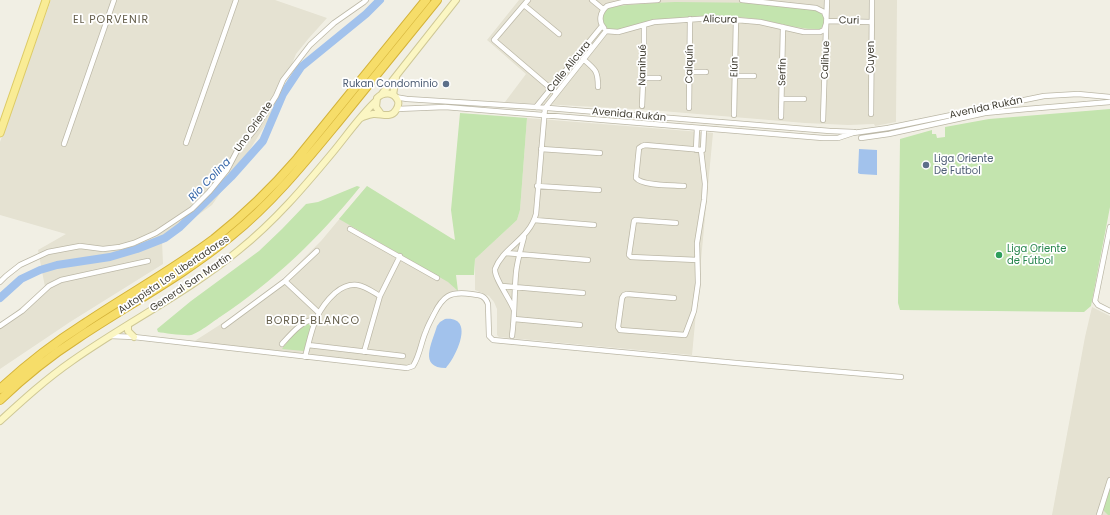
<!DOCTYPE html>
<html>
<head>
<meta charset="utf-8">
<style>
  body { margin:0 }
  canvas { display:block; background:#f1efe4 }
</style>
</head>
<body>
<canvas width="1110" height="515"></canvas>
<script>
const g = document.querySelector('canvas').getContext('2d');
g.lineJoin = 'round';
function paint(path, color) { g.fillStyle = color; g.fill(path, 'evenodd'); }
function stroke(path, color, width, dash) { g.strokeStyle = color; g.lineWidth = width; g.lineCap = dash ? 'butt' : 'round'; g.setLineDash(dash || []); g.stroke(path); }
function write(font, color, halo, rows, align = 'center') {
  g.font = font + ' Poppins,sans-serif'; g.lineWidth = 3.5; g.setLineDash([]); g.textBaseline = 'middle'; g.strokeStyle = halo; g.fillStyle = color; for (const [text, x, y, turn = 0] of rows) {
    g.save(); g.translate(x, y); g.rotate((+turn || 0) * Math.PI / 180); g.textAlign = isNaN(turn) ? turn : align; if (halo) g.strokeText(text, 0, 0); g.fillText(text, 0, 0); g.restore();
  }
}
paint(new Path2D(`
  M51 0H275L327 18 309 38 296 54 271 116 240 165 212 205 162 241 163 264 70 322 0 369V325L45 287 38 250 66 234 0 215V142Z
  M519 0H897L896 122 875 126 874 124 848 125 805 123 650 110 505 102 526 74 487 40Z
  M527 118 713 133 692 355 499 337 497 335V309L494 302 489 296 475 290V259L517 220 520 210Z
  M367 186 458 291 432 310 423 330 413 366 193 342 229 319 283 279 321 241Z
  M1092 307 1110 316V515H1052L1085 337Z`), '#e5e2d2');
paint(new Path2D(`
  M675 2 768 3 815 8 825 15V24L820 29C795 30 772 20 748 18 721 15 695 17 668 19 663 20 658 20 653 21 643 22 617 33 609 29 599 24 600 8 611 7 633 4 654 3 675 2Z
  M1110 109V207L1091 306 1084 312 900 310 898 303 900 139 932 130V134H936L937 138 945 137V127L989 119Z
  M460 113 527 118 520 210 517 220 475 259 474 275H456L458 291 448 282 339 219 367 186 451 238 455 240 451 210Z
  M357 186 360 187C319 238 274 281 220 317 214 321 197 334 191 335 185 336 164 333 158 332L157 329 191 301 259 251 282 229 306 204 318 202Z
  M311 322H313L304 351 282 349 295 332Z
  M1110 488V515H1108L1104 511 1103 507Z`), '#c3e4ae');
paint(new Path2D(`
  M859 149 877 150V175L860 174 858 173Z
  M445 319C476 316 456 357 446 368 418 368 432 343 437 326L440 322Z`), '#a2c2ec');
stroke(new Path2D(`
  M0 298 21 279 40 270 57 265 110 257 137 249 165 238 180 227 231 177 263 141 283 94 301 67 366 14 380 0`), '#a2c2ec', 8);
const street = new Path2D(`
  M528 0 494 40 556 93
  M592 0 603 9
  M742 0 816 8 824 12 826 17
  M524 5 559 34
  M827 21 871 22
  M604 28C598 21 600 12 607 6L623 2 658 0
  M606 31 618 32 654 22 713 18 760 22 804 32H820L824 30 827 21
  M583 59C596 70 598 71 598 87
  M690 72H706
  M735 76H754
  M643 78H659
  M395 97 407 99 536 107 830 131 854 132
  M782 99H804
  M642 106 644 59V25
  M536 107 602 26
  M689 108 690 19
  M397 109 445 107 823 138H838L853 133 888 128 1044 96 1078 94 1110 97
  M871 114 872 0
  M734 115 736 19
  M781 117 783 27
  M823 120 827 0
  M861 138 889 134 985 113 1027 109 1110 102
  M186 143 236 0
  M64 144 114 0
  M541 149 600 153
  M696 150 697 128
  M537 186 599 190
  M684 186C673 185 642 186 636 178L639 148 642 146 645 145 703 150 704 129
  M534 220 594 225
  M676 223 635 220 634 221 629 255 631 257 697 260
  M1110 227 1095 301 1098 305 1110 311
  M350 229 437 278
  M506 253 588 260
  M285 281 318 312
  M0 282 6 276 20 265 48 252 80 246 103 249 120 247 134 243 156 233 192 209 209 192 227 170 237 151 256 128 276 96 283 80 310 45 334 23 364 2 366 0
  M502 286 583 293
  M674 298 627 294 624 295 622 298 618 327 620 330 685 335 694 311 698 283 697 243 704 200 705 184 701 150
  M514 310C510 299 494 278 495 269 503 247 529 240 536 214L545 108 606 31
  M514 319 580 325
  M0 326 22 311 49 286 61 280 148 261
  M224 326 285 281 317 251
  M110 336 134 337 407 368 413 366C420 355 421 342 426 331 428 325 431 320 434 314 443 296 450 291 471 294 479 295 485 295 488 304L489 336 493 340 736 363 901 377
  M512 336C515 315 514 294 516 273 517 261 521 249 524 237
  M282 344C290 335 304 318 316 320
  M308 345 403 356
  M364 352 380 296 400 256
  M305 357C312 331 314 312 335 293 341 288 348 284 357 285 365 286 373 292 380 296
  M1099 515 1110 480`);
const secondary = new Path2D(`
  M381 95 456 0
  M393 95 396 77
  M361 118C364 116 368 115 373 114 381 113 391 119 396 110 398 107 399 104 398 101 394 91 383 92 377 98L376 107 381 114
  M128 325V331L134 337
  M0 421C23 400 46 379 72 361 127 322 187 293 239 250 275 221 304 187 333 152 347 135 360 116 376 101`);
const primary = new Path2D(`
  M0 133 46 0`);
const highway = new Path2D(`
  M0 389C26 365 54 343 84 324 127 295 173 270 214 239 244 215 272 188 297 159L426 0
  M0 400C24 377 50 356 78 338 129 304 184 275 231 236 272 203 305 162 338 122 371 81 404 41 437 0`);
stroke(street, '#bcb8a7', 6);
stroke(secondary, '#cfc896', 8);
stroke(primary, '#ddcb66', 9);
stroke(highway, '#d4b33a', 10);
stroke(street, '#fff', 4.5);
stroke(secondary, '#fbf6c3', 6);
stroke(primary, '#f9ec95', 7);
stroke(highway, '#f6dd69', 8);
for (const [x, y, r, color] of [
  [446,84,4,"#5c6f8a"],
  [926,165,4,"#5c6f8a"],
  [999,255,4,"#2e9e5b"]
]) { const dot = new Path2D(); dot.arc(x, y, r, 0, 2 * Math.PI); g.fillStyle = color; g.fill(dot); stroke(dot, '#fff', 1.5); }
write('10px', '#423f34', '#fff', [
  ["Alicura",720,20,1],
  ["Curi",849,21,1],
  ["Cuyen",871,57,-90],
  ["Calihue",826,60,-88],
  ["Calquín",690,64,-89],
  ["Nanihué",643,65,-89],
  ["Calle Alicura",569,67,-51],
  ["Elún",735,67,-89],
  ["Serfin",783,72,-89],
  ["Avenida Rukán",986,108,-12],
  ["Avenida Rukán",629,115,5],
  ["Uno Oriente",254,127,-55],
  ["Autopista Los Libertadores",174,275,-34],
  ["General San Martín",191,283,-34]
]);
write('10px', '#4e5e75', '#fff', [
  ["Rukan Condominio",438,84],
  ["Liga Oriente",934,159,"left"],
  ["De Futbol",934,171,"left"]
], 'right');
write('10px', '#27864d', '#fff', [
  ["Liga Oriente",1007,249],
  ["de Fútbol",1007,261]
], 'left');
g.letterSpacing = '1px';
write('11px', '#655f4c', '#fff', [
  ["EL PORVENIR",111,20],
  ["BORDE BLANCO",313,321]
]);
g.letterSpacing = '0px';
write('italic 11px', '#3465a8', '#fff', [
  ["Río Colina",210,180,-46]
]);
</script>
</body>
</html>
